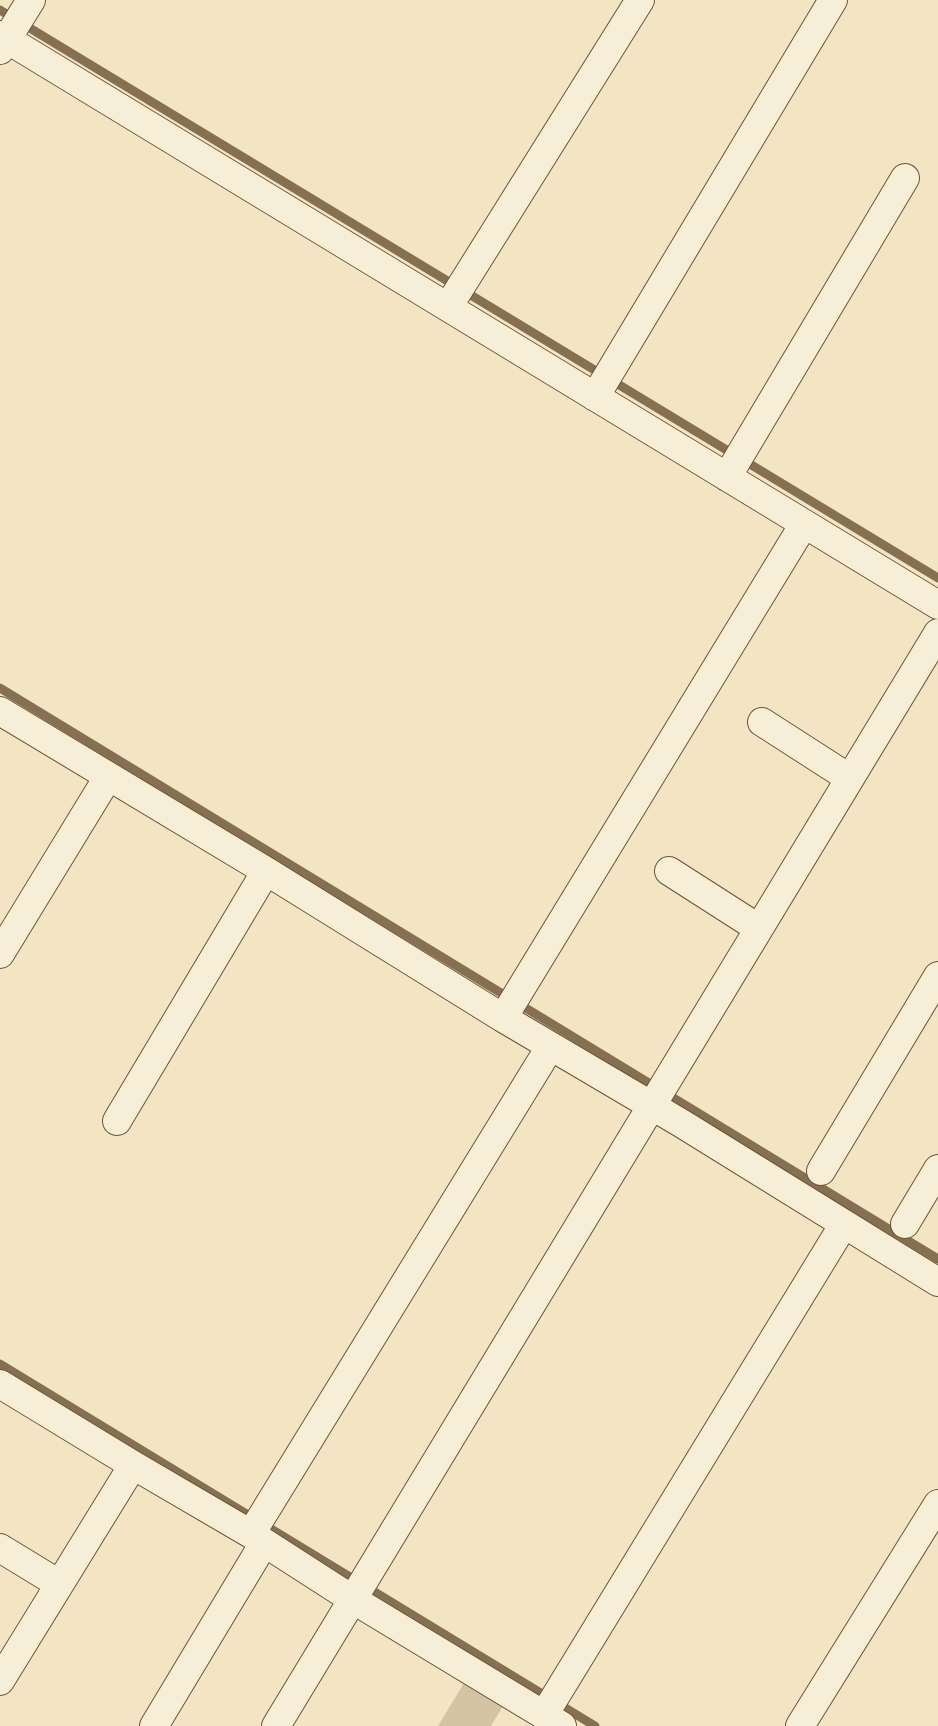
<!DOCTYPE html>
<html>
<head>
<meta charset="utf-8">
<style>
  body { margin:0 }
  canvas { display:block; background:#f3e5c3 }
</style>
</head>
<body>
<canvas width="938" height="1726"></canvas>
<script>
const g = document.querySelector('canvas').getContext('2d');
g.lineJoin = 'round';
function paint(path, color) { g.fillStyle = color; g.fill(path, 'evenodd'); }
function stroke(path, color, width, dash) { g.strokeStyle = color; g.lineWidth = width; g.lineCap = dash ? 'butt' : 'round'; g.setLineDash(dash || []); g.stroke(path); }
paint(new Path2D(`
  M467 1678 506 1701 491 1726H438Z`), '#d4c4a3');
stroke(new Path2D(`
  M0 10 938 578
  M0 688 938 1259
  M0 1364 595 1726`), '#867052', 9);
const minor = new Path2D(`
  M0 35 938 605
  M0 50 31 0
  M448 307 640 0
  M595 397 833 0
  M727 477 905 178
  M0 711 266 871 503 1018 681 1123 938 1282
  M762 722 849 778
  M669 871 758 928
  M0 954 108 777
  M503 1018 804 524
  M117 1121 266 871
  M821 1171 938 976
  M905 1224 938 1169
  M0 1384 133 1465 251 1534 352 1599 562 1726
  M251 1534 550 1047
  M0 1548 59 1584
  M0 1681 133 1465
  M544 1715 844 1224
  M154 1726 264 1543
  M276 1726 938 633
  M800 1726 938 1504`);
stroke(minor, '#6c5437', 30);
stroke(minor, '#f7eed8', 28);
</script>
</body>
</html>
